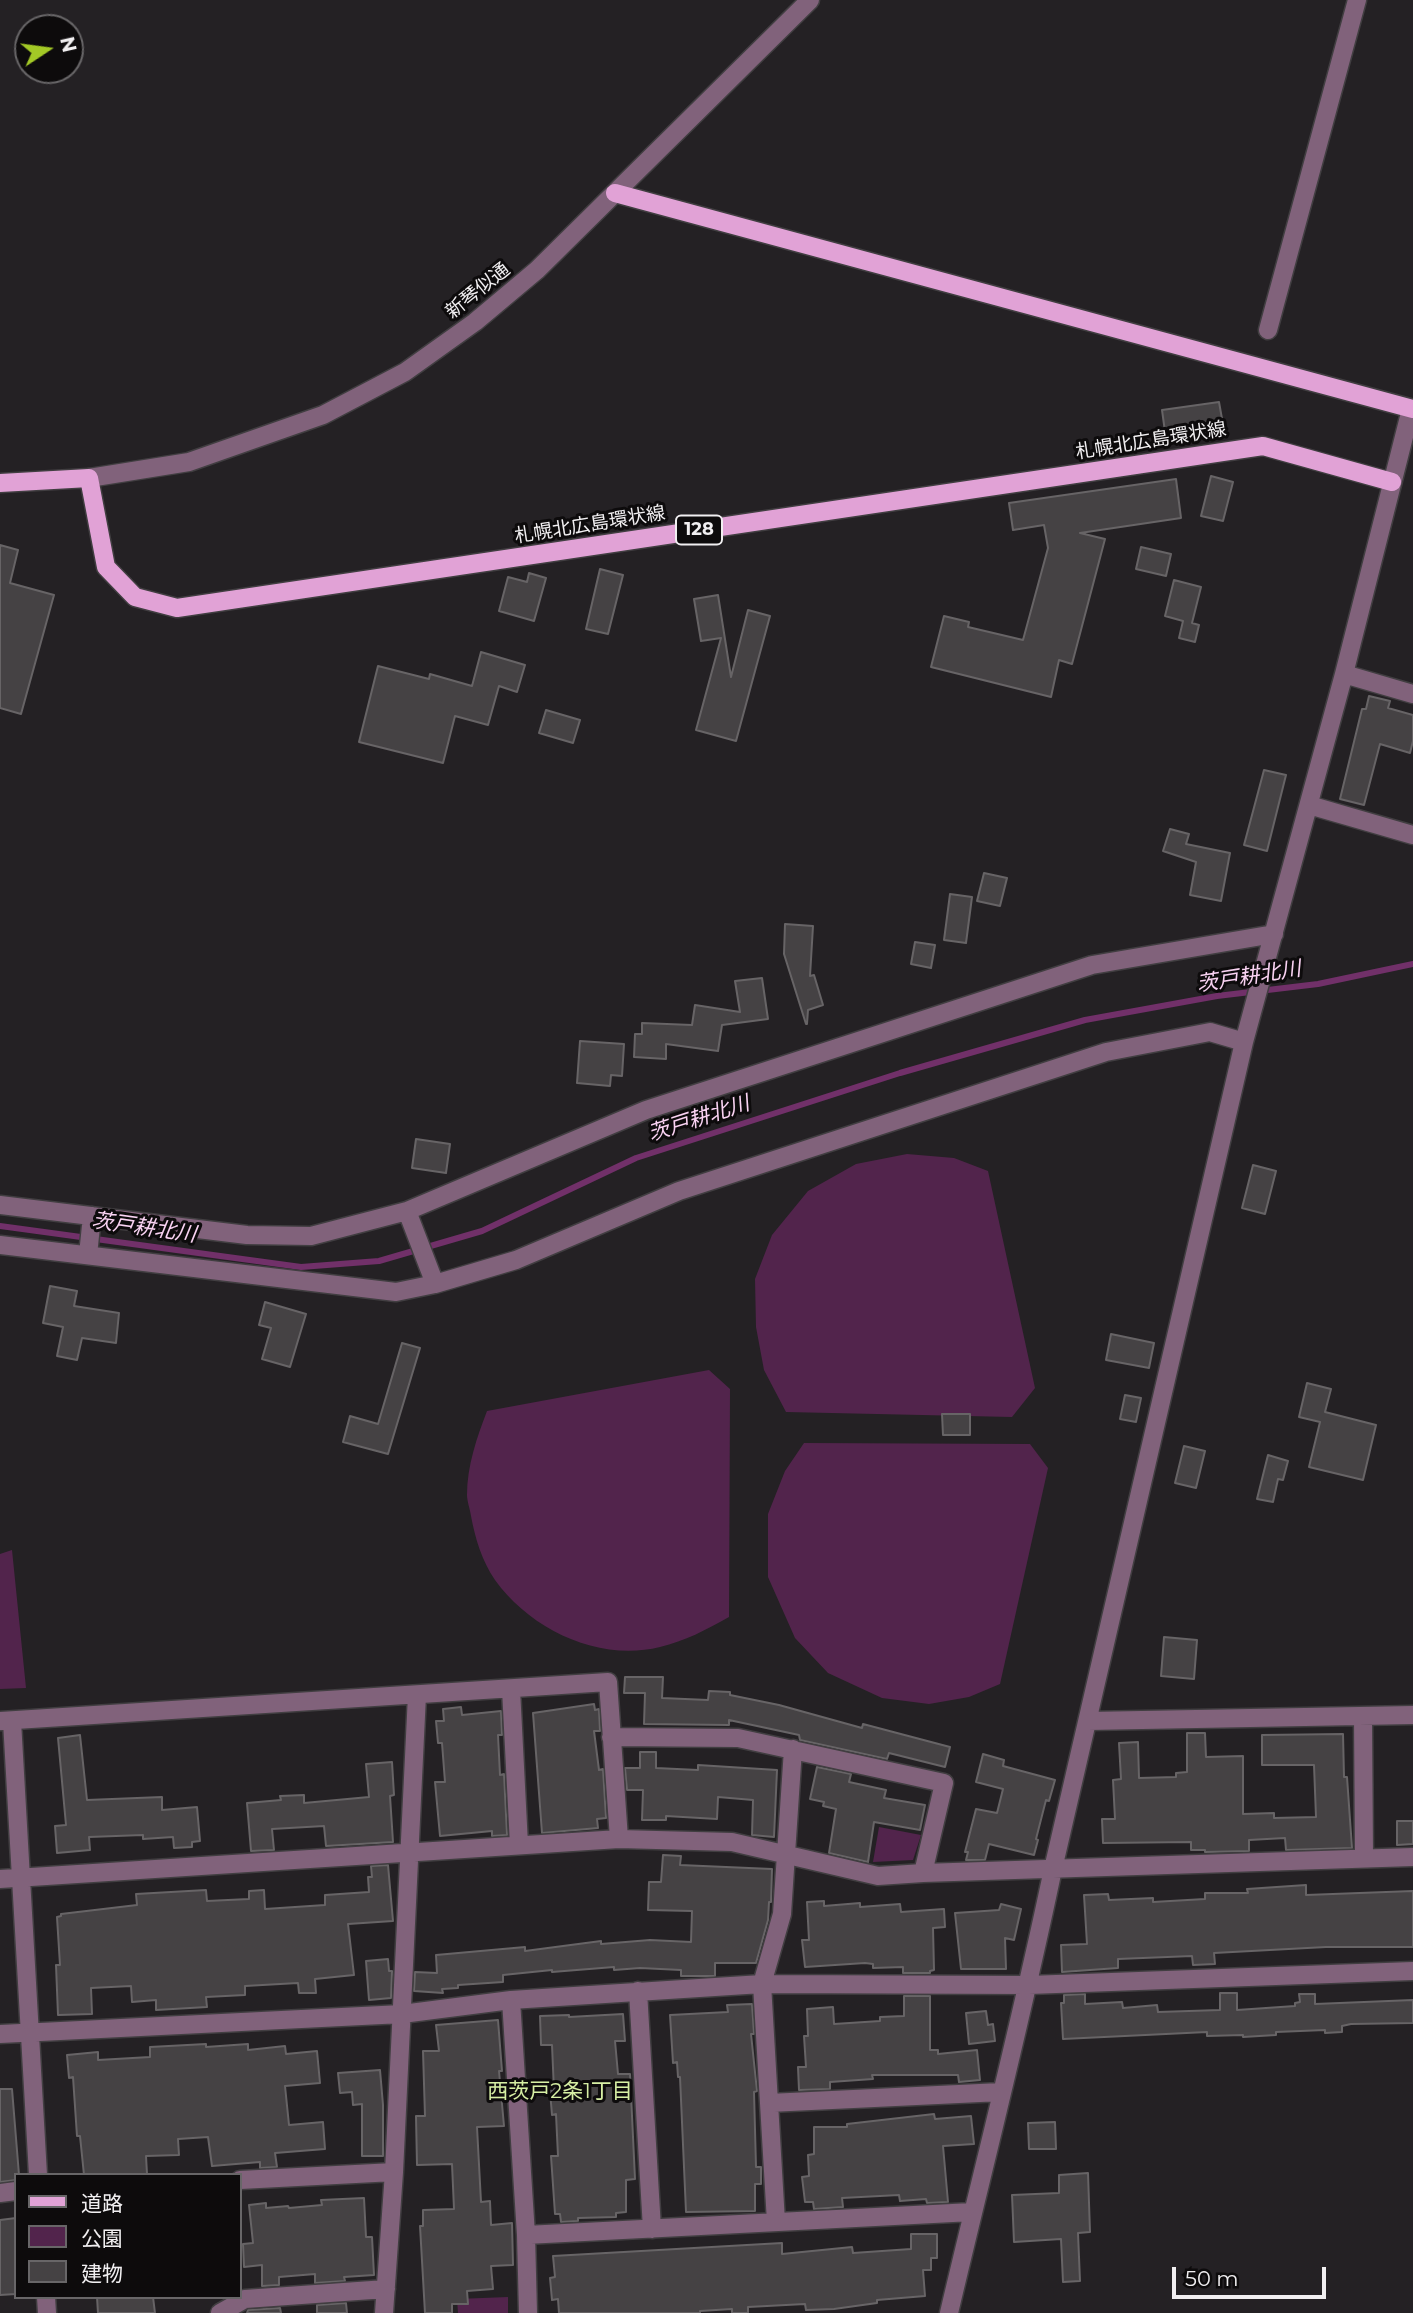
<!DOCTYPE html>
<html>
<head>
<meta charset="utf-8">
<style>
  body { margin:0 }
  #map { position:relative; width:1413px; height:2313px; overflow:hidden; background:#242124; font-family:Montserrat,"Noto Sans JP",sans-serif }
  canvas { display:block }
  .legend { position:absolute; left:14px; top:2173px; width:228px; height:126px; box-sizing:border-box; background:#0d0b0c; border:2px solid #686668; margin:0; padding:9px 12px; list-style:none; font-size:21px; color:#f1eff1 }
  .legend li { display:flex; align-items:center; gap:14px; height:35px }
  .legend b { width:35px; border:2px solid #686668 }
  .north { position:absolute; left:14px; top:14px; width:70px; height:70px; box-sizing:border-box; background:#0d0b0c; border:2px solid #686668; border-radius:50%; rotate:77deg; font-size:19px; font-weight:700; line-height:28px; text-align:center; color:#f1eff1 }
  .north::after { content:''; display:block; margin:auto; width:24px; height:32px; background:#a3c926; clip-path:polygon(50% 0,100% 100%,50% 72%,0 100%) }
  .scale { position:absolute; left:1172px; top:2267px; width:154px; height:32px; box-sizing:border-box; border:4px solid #f1eff1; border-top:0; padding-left:9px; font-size:21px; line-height:24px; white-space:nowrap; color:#f1eff1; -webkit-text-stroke:5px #0d0b0c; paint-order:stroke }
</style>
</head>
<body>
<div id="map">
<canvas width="1413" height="2313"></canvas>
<ul class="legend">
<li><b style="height:9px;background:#e1a2d6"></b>道路</li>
<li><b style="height:19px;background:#52244c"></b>公園</li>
<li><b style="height:19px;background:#454244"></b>建物</li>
</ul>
<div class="north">N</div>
<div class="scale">50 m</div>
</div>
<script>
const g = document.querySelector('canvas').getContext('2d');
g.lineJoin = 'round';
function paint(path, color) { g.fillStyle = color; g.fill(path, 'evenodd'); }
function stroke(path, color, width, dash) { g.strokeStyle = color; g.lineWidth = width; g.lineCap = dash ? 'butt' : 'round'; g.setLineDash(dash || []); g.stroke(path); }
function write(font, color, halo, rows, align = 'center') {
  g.font = font + ' Montserrat,"Noto Sans JP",sans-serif'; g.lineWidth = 6; g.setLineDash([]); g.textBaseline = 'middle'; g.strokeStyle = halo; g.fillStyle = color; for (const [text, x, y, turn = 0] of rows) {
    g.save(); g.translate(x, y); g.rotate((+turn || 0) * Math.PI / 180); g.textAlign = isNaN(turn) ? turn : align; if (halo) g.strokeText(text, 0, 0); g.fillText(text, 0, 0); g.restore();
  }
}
paint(new Path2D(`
  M907 1154 954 1158 988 1171 1035 1388 1012 1417 786 1412 764 1370 756 1327 755 1279 772 1235 808 1191 856 1164Z
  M709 1370 730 1389 729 1617C706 1630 685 1641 660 1647 599 1662 531 1630 495 1580 482 1561 475 1538 471 1516 470 1509 467 1501 467 1495 467 1466 477 1437 487 1411Z
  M804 1443 1030 1444 1048 1468 1000 1684 969 1697 929 1704 882 1698 828 1673 795 1638 768 1577V1514L785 1471Z
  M12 1550 26 1688 0 1689V1554Z
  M879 1827 921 1835 913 1860 873 1862Z
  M508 2297V2313H458L457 2299Z`), '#52244c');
stroke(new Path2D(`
  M0 1226 301 1267 379 1261 482 1231 636 1158 900 1073 1085 1020 1217 996 1318 984 1413 964`), '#713069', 6);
const building = new Path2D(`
  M1219 402 1224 430 1166 439 1162 410Z
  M1211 476 1233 482 1223 521 1201 516Z
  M1176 479 1181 518 1080 533 1105 539 1072 664 1059 660 1051 697 931 667 944 616 969 622 968 627 1023 640 1048 548 1044 525 1013 530 1009 503Z
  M0 545 18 550 10 583 54 595 21 714 0 708Z
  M1141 547 1171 554 1166 576 1136 569Z
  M600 569 623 575 608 634 586 629Z
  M529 573 546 578 534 621 499 611 508 577 527 582Z
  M1174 580 1201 587 1192 623 1199 625 1195 642 1179 638 1183 621 1165 616Z
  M718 595 731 677 748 610 770 616 736 741 696 730 721 638 701 641 694 599Z
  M481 652 525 665 517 692 499 686 488 725 455 716 443 763 359 742 378 666 429 679 430 674 472 686Z
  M1369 696 1390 701 1388 708 1413 715V741L1410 753 1380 744 1364 805 1340 799 1362 709H1366Z
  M546 710 580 720 573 743 539 733Z
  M1264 770 1286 775 1267 851 1244 845Z
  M1170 829 1189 834 1186 844 1230 853 1221 901 1190 895 1196 862 1163 851Z
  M984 873 1007 878 1000 906 977 901Z
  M950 894 972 897 966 943 944 940Z
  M785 924 813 926 810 976 814 975 823 1005 808 1010 807 1024H806L784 954Z
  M915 942 935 945 931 968 911 964Z
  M762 978 768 1019 722 1025 718 1051 666 1044V1059L634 1057 635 1034H642V1023L692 1025 695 1005 740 1012 735 981Z
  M580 1041 624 1044 622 1076 611 1075 610 1086 577 1083Z
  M416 1139 450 1144 446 1173 412 1168Z
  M1253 1165 1276 1171 1265 1214 1242 1208Z
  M50 1286 77 1291 74 1306 119 1313 116 1343 82 1338 77 1360 57 1356 63 1327 43 1323Z
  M265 1302 306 1314 290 1367 262 1359 271 1328 259 1325Z
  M1111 1334 1154 1343 1149 1368 1106 1360Z
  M402 1343 420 1348 388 1454 343 1442 350 1416 378 1424Z
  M1307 1383 1331 1389 1325 1412 1376 1425 1363 1480 1309 1467 1320 1422 1299 1417Z
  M1125 1395 1141 1398 1136 1422 1120 1419Z
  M942 1414H970V1435H943Z
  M1184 1446 1205 1451 1196 1488 1175 1483Z
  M1268 1455 1288 1461 1283 1480 1278 1479 1273 1502 1257 1499Z
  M1164 1637 1197 1640 1194 1679 1161 1676Z
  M625 1677H663L662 1698 708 1700 709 1691 730 1692V1695L779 1705 862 1728 863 1724 950 1747 945 1767 889 1753 887 1759 800 1740 799 1735 729 1720V1725L644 1724 645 1693H624Z
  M594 1704 595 1710 599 1709 600 1731H594L599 1770 603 1769 606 1818 597 1819 598 1828 542 1833 533 1713Z
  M461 1707 462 1715 501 1711 502 1735H498L500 1775 504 1774 507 1835 492 1836V1831L440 1836 435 1782H445L442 1743H438L436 1721H444L443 1709Z
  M1187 1733H1205L1206 1757 1243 1756V1814L1274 1813V1818L1316 1817 1314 1765H1262V1735L1343 1734 1344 1777H1347L1352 1848 1286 1850 1285 1838 1249 1840V1851L1205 1852V1850H1191V1842L1103 1843 1102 1819H1115L1113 1780 1121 1779 1119 1743 1138 1742 1139 1778 1176 1777V1773L1187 1772Z
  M80 1735 87 1800 162 1797V1810L197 1807 200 1841 192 1842V1847L174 1848 173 1837 143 1839V1835L89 1837 90 1850 57 1853 55 1826 66 1825 58 1738Z
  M640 1752H656V1768L698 1770V1765L777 1770 774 1837 752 1835 753 1800 718 1797 717 1819 666 1816V1820H642L643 1790H627L625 1768H640Z
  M983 1754 1004 1760 1003 1766 1055 1780 1049 1801 1046 1800 1036 1839 1038 1840 1034 1855 989 1844 985 1860H966L968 1852H965L976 1809 997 1813 1003 1789 976 1782Z
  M392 1762 394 1795 390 1796 393 1842 326 1846 324 1826 272 1829 274 1850 251 1851 247 1803 281 1800 280 1796 304 1795V1803L369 1797 366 1764Z
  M817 1767 851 1774 849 1782 886 1790 884 1798 925 1805 920 1830 874 1822 868 1862 829 1853 836 1809 823 1806 824 1802 810 1799Z
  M1397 1821H1413V1844L1397 1845Z
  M663 1855 681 1856 680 1865 772 1869 771 1902H769L768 1920 756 1963H715V1976H681V1970L640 1968 614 1970V1967L552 1972V1970L503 1975V1982L458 1985V1988L442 1989 443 1993 414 1991 415 1972 437 1973 436 1955 525 1947V1951L601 1941V1944L650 1940 691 1942 692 1911 648 1910 649 1882H661Z
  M388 1865 393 1921 348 1924 354 1975 315 1979 316 1993H299L298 1983 245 1986V1995L206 1997 207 2007 156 2010V2000L132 2002 131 1986 91 1988 92 2014 58 2015 56 1965H60L57 1917 61 1916V1914L137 1905 136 1894 206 1890 207 1901 249 1899V1891L264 1890 265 1909 325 1905V1895L369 1892 368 1877H372L371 1866Z
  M1306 1885V1895L1413 1891V1947H1326L1214 1953 1215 1964 1193 1965 1192 1956 1118 1959V1968L1062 1972 1061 1945 1087 1944 1084 1895 1108 1894 1109 1900 1153 1898V1902L1205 1899V1893H1248L1247 1889Z
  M824 1901V1906L860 1903V1907L900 1904 901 1912 944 1909 945 1927 933 1928 934 1970 930 1971V1973H903V1967L873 1968V1964L865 1963 805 1967 802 1940H809L807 1902Z
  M1001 1904 1021 1909 1014 1940 1005 1938 1006 1969H961L955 1913 999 1910Z
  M388 1959 389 1971H392L391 1998 369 2000 366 1961Z
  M1220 1993H1237V2010L1295 2006V2003L1300 2002 1299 1994H1315V2004L1413 2000V2023L1351 2024 1342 2026V2032L1325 2033V2030L1276 2032V2035L1243 2037V2035L1207 2036V2032L1063 2039 1061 2003H1064V1995L1085 1994V2004L1122 2002 1123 2008 1157 2005 1158 2012 1220 2010Z
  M904 1996H930V2050H938V2054L977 2050 980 2080 959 2082 958 2075H872L873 2079 830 2082V2089L799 2090 798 2067H806L804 2036H808L807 2009 833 2007 834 2024 880 2021V2017L904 2016Z
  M752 2004 754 2034H751L757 2091 754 2092 756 2167H761V2184H755V2211L686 2212 680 2077H678L677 2062 673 2063 670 2015 728 2012 727 2005Z
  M986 2011 988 2025 993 2024 995 2041 969 2044 966 2013Z
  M623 2014 625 2041H615L618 2074H630L635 2179 626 2180V2212L616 2213V2217L578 2218V2221L561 2222 560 2214H555L551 2156H558L556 2114 552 2115 550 2091H554L552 2045H541L540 2016 569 2015V2017Z
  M498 2020 502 2071H499L504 2126 477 2127 481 2202 490 2201 491 2225 512 2223 513 2265 491 2266 493 2289 467 2291 468 2304H452V2313H425L420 2226H423V2210L454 2209 452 2164 417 2165 416 2116H425L423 2051H439L436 2025Z
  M206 2044V2047L248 2044V2050L285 2046 286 2054 317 2051 320 2083 285 2086 289 2125 323 2122 325 2149 275 2153 277 2167 260 2168V2162L212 2166 208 2137 178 2139 179 2155 146 2156 147 2174 84 2175 80 2136H77L73 2077 69 2078 67 2055 98 2052V2060L150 2057V2047Z
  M380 2070 383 2105V2156H362V2104L353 2105 352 2092 340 2093 338 2073Z
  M0 2089H12L19 2175H16V2180L0 2182Z
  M934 2114 935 2119 971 2116 974 2144 943 2146 948 2202 927 2203 926 2199 900 2201 899 2195 842 2198 843 2207 814 2209 813 2202H805L802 2177 809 2176 808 2155 814 2154V2127H847V2124Z
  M1055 2122 1056 2149H1029L1028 2123Z
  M1088 2173 1090 2232 1078 2233 1080 2281 1063 2282 1061 2239 1014 2242 1012 2195 1059 2193V2175Z
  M364 2198 366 2237H372L374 2275 344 2277 345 2281 315 2283V2274L279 2277V2285L262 2286V2265L244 2267 243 2244 253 2243 249 2205 266 2203V2208L288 2206 289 2208 322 2205 321 2200Z
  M16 2218V2294L0 2295V2220Z
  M911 2234H937V2258H931V2270H923L925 2296 877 2300V2303L834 2309 806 2310 805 2304 748 2307V2313H732V2309L700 2311V2313H559L558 2299 552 2300 550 2278 555 2277 553 2256 782 2243V2254L852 2247 853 2253 911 2249Z
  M97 2297H153L155 2313H98Z
  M346 2303 347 2313H317V2305Z
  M280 2308 281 2313H247L248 2310Z`);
paint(building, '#454244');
stroke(building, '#676466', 2);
const minor = new Path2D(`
  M1268 330 1357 0
  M89 478 189 462 323 415 405 372 475 322 537 270 810 0
  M1344 674 1413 694
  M1309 805 1413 835
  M0 1205 247 1235 311 1236 407 1211 646 1110 1092 965 1274 934
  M407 1211 435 1284
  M0 1245 396 1292 435 1284 516 1260 679 1191 1106 1052 1210 1032 1244 1042
  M88 1255 92 1216
  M511 1689 519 1845
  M1363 1717 1364 1857
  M0 1721 608 1682 619 1839 0 1879
  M12 1721 38 2175
  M1088 1721 1413 1715
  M611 1737 738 1738 944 1783 923 1873
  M619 1839 732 1842 878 1876 923 1873 1413 1857
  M638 1991 652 2229
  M511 2000 526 2235 528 2313
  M0 2034 402 2014 511 2000 762 1984 1029 1985 1413 1971
  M769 2103 1001 2092
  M240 2180 394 2172
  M0 2193 16 2191
  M776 2222 762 1984 782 1914 793 1749
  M526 2235 972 2212
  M46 2297 47 2313
  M220 2313 245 2299 386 2289
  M384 2313 394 2172 417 1695
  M949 2313C984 2165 1022 2018 1053 1869L1244 1042 1344 674 1411 409`);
const major = new Path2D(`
  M615 193 1413 409
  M0 483 89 478 106 567 135 597 177 608 1263 446 1392 482`);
stroke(minor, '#413e41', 21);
stroke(major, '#413e41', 21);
stroke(minor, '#81627b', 18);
stroke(major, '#e1a2d6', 18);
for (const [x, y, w] of [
  [699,530,46]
]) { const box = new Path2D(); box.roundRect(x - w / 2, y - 14.5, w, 29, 5); g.fillStyle = '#0d0b0c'; g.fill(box); stroke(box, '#f1eff1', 2); }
write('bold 18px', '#f1eff1', null, [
  ["128",699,530]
]);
write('19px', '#f1eff1', '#0d0b0c', [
  ["新琴似通",478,291,-39],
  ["札幌北広島環状線",1151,441,-9],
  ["札幌北広島環状線",590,525,-9]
]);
write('italic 21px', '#fad3f3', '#0d0b0c', [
  ["茨戸耕北川",1249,977,-9],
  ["茨戸耕北川",699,1119,-18],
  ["茨戸耕北川",144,1228,8]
]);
write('21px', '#d7efa4', '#0d0b0c', [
  ["西茨戸2条1丁目",560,2092]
]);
</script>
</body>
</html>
